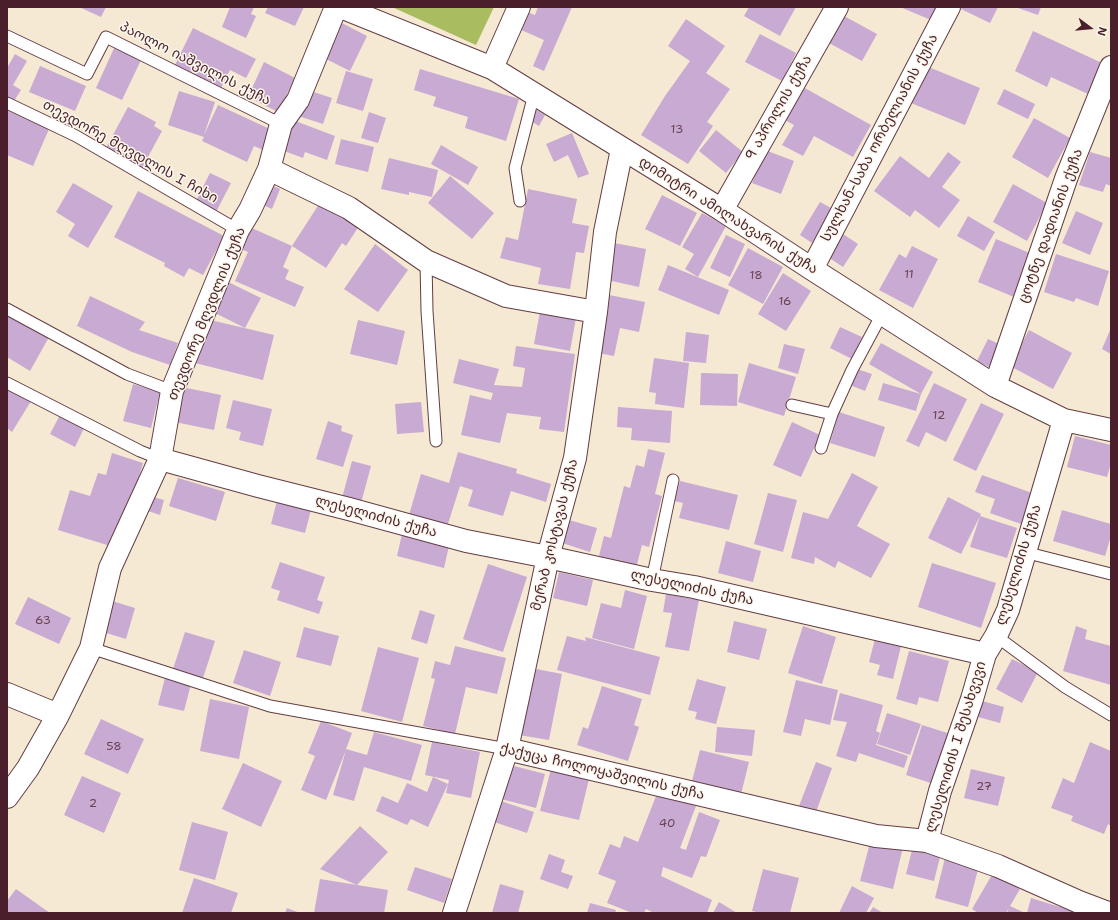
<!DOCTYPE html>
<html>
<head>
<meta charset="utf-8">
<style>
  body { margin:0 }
  #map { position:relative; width:1118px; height:920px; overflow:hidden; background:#f5e9d3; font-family:"Shantell Sans",sans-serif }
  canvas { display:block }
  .frame { position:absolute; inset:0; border:8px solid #4a1f2b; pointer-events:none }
  .north { position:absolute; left:1070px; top:8px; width:40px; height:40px; -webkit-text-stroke:3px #fbf7ec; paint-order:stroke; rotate:106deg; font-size:11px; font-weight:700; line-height:16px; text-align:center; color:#4a1f2b }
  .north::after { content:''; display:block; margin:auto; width:14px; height:18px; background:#4a1f2b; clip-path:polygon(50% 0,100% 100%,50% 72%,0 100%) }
</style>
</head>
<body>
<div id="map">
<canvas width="1118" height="920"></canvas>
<div class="frame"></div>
<div class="north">N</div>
</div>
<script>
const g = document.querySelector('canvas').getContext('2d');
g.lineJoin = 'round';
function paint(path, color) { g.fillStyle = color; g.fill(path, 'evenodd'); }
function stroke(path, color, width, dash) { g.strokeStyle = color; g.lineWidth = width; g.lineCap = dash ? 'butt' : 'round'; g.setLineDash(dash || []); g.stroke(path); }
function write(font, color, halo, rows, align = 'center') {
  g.font = font + ' "Shantell Sans","Noto Sans Georgian",sans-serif'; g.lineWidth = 3; g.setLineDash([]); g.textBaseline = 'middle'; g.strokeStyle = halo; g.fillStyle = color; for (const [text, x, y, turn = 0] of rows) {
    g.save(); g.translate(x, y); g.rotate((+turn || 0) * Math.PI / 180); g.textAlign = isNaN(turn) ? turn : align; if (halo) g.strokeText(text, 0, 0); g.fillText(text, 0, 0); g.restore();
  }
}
paint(new Path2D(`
  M392 7H494L476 45Z`), '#a9bc60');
paint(new Path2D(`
  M79 7H106L101 17Z
  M230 7H254L251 14 256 16 246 38 222 27Z
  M268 7H304L295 26 265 13Z
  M538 7H572L544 71 533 66 544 40 519 29 527 12 535 15Z
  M749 7H796L780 36 744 16Z
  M900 7H936L931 20Z
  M962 7H998L990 23 961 9Z
  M1015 7H1041L1038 15Z
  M844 16 877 34 862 61 829 43Z
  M686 19 725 46 706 73 730 89 707 122 713 126 688 164 641 135 665 96 690 61 668 46Z
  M338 21 367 36 350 71 320 56Z
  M193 28 256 59 246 78 230 70 221 88 175 65Z
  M1033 31 1102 63 1088 94 1051 77 1047 87 1015 71Z
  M760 34 796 53 782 81 745 62Z
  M115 46 142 58 122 100 96 88Z
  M15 54 27 61 13 85 21 90 14 101 7 97V68Z
  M264 62 295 78 278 112 248 97Z
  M40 66 86 86 75 111 29 92Z
  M926 66 980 88 965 125 911 103Z
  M420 69 519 99 506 141 465 128 468 117 433 106 436 97 414 90Z
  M346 71 373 79 363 111 336 103Z
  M803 87 871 125 853 157 814 136 803 156 782 145 794 125 785 120Z
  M304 89 332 98 323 124 295 115Z
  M1004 89 1035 104 1028 119 997 104Z
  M179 91 215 102 204 135 218 105 272 130 263 150 254 146 247 162 202 141 204 137 168 125Z
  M128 107 156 122 154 126 162 131 142 168 106 148Z
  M534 109 545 115 539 126 529 120Z
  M7 110 49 129 33 166 7 155Z
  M369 112 386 118 378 143 361 138Z
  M1034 118 1070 138 1048 178 1012 157Z
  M290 119 335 136 327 160 305 152 303 158 279 149Z
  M716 130 743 152 726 173 699 151Z
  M572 133 589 174 578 178 568 155 554 162 546 144Z
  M341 139 374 147 368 172 335 164Z
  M441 145 478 167 468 185 431 164Z
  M765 150 794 161 781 194 752 183Z
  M948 152 961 162 942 187 960 200 939 228 915 210 910 217 874 191 900 156 929 178Z
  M1090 152 1111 158V186L1106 184 1103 192 1079 185Z
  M389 158 438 170 432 197 409 192V195L381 189Z
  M210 173 231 183 215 214 195 203Z
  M450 176 494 213 472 239 428 203Z
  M73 183 113 206 88 248 68 236 75 224 56 212Z
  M269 184 280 189 272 209 261 204Z
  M1013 184 1047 203 1027 241 993 222Z
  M528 189 577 199 572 223 589 226 584 253 576 252 570 289 538 284 541 268 500 258 506 237 518 240Z
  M138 191 224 236 203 275 189 268 184 277 164 266 165 263 114 237Z
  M662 195 697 213 680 246 645 229Z
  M321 201 359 226 346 246 342 243 326 268 292 246 283 267 289 270 285 279 304 287 295 307 235 281 248 252 236 247 245 225 292 246Z
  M820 202 833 209 812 243 800 235Z
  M1076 211 1103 223 1090 255 1062 243Z
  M702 213 726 226 698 277 685 269 694 254 682 247Z
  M968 216 995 232 984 251 957 236Z
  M840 232 858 244 843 267 825 255Z
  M726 235 745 244 730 277 710 268Z
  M996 239 1032 254 1014 297 978 282Z
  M614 243 646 249 639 287 607 280Z
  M375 244 408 270 378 312 344 289Z
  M912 246 938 259 913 308 879 290 899 254 906 258Z
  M748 248 783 267 763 304 728 285Z
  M1056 254 1109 271 1098 306 1076 298 1074 302 1044 292Z
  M668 265 729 290 719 315 658 290Z
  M783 273 811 291 786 331 758 314Z
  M224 280 261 298 245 328 209 310Z
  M609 295 645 302 639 332 620 328 614 356 598 353Z
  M90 296 145 322 139 330 178 343 170 365 132 352 77 326Z
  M541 306 577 312 570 351 534 344Z
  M7 313 49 337 30 371 7 357Z
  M206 319 274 335 263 380 195 363Z
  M358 320 405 331 397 365 350 354Z
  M840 327 862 337 852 359 830 348Z
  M1111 328V354L1102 349Z
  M1029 330 1072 353 1053 389 1010 366Z
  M686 332 709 335 706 363 683 361Z
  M988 339 1001 345 989 367 977 361Z
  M881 343 933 372 921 394 916 411 878 400 883 383 921 394 869 364Z
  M784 344 805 349 798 374 778 368Z
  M516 346 575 354 564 432 539 429 541 417 507 413 500 443 461 435 470 395 491 400 493 393 453 383 459 359 499 369 494 385 522 387 525 368 513 366Z
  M654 358 689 363 684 408 655 404 656 393 649 392Z
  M749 363 796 377 784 416 738 402Z
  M857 369 872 374 865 391 850 385Z
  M701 373 738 374 737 406 700 405Z
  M934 383 967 399 946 442 926 432 919 447 906 441Z
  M133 384 160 392 151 428 123 421Z
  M177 386 221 395 214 430 170 421Z
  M7 387 31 401 12 432 7 428Z
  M233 400 272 409 263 446 239 440 241 432 226 428Z
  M421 402 424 432 397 434 395 404Z
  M981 403 1004 414 976 471 953 460Z
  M618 407 672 411 670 443 631 440 632 428 617 427Z
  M839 412 885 427 875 457 830 443Z
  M61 413 85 426 75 447 50 434Z
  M328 421 342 426 341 431 353 435 343 467 316 459Z
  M792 422 820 435 801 477 773 465Z
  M1075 436 1111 445V463L1107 477 1067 467Z
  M648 449 665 453 655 494 662 496 649 547 642 545 635 572 598 560 604 536 611 538 624 486 630 488 636 465 644 467Z
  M458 452 517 469 516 473 551 484 546 502 511 491 503 516 468 506 473 490 460 486 447 527 409 515 421 474 449 483Z
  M112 453 143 463 117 548 58 530 70 490 90 496 98 473 106 475Z
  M352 461 371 466 361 503 342 498Z
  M852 473 878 487 857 526 890 544 871 578 838 561 835 568 815 557 814 564 791 558 803 512 828 519Z
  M982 475 1032 493 1021 524 990 513 995 499 975 492Z
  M178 478 225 492 216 521 169 506Z
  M680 481 738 495 729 530 679 518 683 503 674 501Z
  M279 493 313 502 305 533 271 524Z
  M768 493 797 500 783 552 754 544Z
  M149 496 164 500 160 515 145 510Z
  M948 497 981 514 961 554 928 538Z
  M1062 510 1111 524V536L1105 556 1053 541Z
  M980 516 1017 528 1007 558 970 547Z
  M569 520 597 528 590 552 562 543Z
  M402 534 449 546 444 568 397 556Z
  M726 541 761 551 753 582 718 573Z
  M280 562 325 577 317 600 323 602 319 614 277 600 280 591 271 588Z
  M932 563 996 583 981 628 918 607Z
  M488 564 527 577 503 652 463 639Z
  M559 572 593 580 587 606 553 598Z
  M625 590 647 596 634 649 592 638 601 603 621 608Z
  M666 594 699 600 689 651 665 647 672 613 663 612Z
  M28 597 71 618 59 644 15 624Z
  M109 600 135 608 126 639 100 631Z
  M420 610 435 615 427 644 411 639Z
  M734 621 767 629 759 660 727 652Z
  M803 626 836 637 822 684 788 673Z
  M1076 626 1087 630 1085 639 1111 646V685L1063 671Z
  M304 627 339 636 331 666 296 657Z
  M185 632 215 641 203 678 173 669Z
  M567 636 586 641 585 637 660 657 650 695 557 670Z
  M875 639 901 646 893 679 877 675 880 665 869 662Z
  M455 646 506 658 497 694 466 687 455 734 423 726 435 679 431 678 435 661 450 665Z
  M378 647 419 658 402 722 361 711Z
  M244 650 281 662 270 696 233 683Z
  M909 651 949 661 938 702 919 697 917 705 896 699Z
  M1012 659 1038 672 1022 703 996 689Z
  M531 668 562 674 549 740 519 735Z
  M165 678 191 684 184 711 158 705Z
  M697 679 726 687 716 724 695 719 697 712 688 710Z
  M796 680 838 690 830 725 805 719 801 736 783 732Z
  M602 686 642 699 634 725 639 727 628 761 577 745 583 727 588 729Z
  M840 693 883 705 876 731 880 733 876 745 908 756 904 768 859 753 856 762 836 756 847 722 833 720Z
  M210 699 249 707 239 759 200 751Z
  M982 701 1004 707 1000 723 978 717Z
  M887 713 921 724 910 755 877 744Z
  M101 719 144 739 128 774 84 754Z
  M321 721 352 733 346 749 367 755 374 732 422 745 411 781 364 767 354 801 333 795 346 750 326 800 301 790 315 756 308 753Z
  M922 725 954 735 937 785 906 775Z
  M717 727 755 730 752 756 715 752Z
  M432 742 480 752 471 798 446 793 449 780 425 775Z
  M1090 742 1111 751V826L1108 824 1104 834 1071 821 1073 816 1051 808 1063 778 1074 783Z
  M700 750 749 762 740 798 691 785Z
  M816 762 832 768 816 812 799 806Z
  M243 763 282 781 261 827 222 809Z
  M510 765 545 774 536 808 501 799Z
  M551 769 589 779 579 820 540 811Z
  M971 769 1005 777 998 806 964 798Z
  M82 776 121 793 104 833 64 815Z
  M433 777 448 784 428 827 411 819 407 825 376 811 382 796 398 803 407 783 427 792Z
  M658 791 696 806 680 848 686 850 699 812 720 820 706 857 701 856 692 878 663 867 661 876 712 900 707 913H654L646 909 644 913H632L607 903 616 881 598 874 610 844 620 848 624 836 638 842Z
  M498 800 534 812 527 833 491 821Z
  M192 822 228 832 215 880 179 870Z
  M360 826 388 852 357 885 320 869Z
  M871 839 903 847 893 889 860 881Z
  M913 846 941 853 934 881 906 874Z
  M549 854 565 860 561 872 573 876 568 889 540 879Z
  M945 858 979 866 968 907 935 898Z
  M415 867 452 879 444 903 407 890Z
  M763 869 799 878 790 913H760L752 911Z
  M993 873 1020 889 1010 906 1025 913H1007L1009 908 1006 913H978L972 909Z
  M194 878 238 893 231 913H182Z
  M320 879 388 890 384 913H314Z
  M500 884 524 891 518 913H492Z
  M852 886 874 898 866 913H839Z
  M16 889 50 913H7V901Z
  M1031 898 1079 913H1027Z
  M719 902 737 913H713Z
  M590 903 616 910 615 913H587Z
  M873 907 883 913H869Z
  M287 908 300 913H285Z`), '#c8aad2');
const lane = new Path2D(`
  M7 36 87 74 106 37 281 124
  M7 103 76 136 238 230
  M520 201 515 168 534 94
  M426 261 427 311 436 441
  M7 309 127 374 172 391
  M7 383 140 451 160 459
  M792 405 832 414
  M821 448 832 414 852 370 882 314
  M1024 552 1111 574
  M652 580 673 480
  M996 636 1065 687 1111 715
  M91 648 270 706 507 749`);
const street = new Path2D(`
  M341 7 492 68 722 210 812 269 995 386 1064 420 1111 430
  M492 68 519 7
  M269 169 349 208 426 261 506 296 596 312
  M722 210 837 7
  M812 269 949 7
  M995 386 1067 176 1111 67
  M160 459 258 486 349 509 466 541 548 557 652 580 694 587 985 654
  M7 694 58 715
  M507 749 876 836 927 841 998 866 1079 902 1108 913
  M7 797 28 768 58 715 91 648 110 568 160 459 172 391 238 230 250 210 269 169 281 124 298 100 336 7
  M927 841 940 791 972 699 985 654 996 636 1008 610 1064 420
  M454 913 507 749 548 557 575 458 596 312 605 232 622 149`);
stroke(lane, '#643d44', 13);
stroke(street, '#643d44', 24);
stroke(lane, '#fff', 11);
stroke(street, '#fff', 22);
write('12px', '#6a4255', null, [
  ["13",677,130],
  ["11",909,275],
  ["18",756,276],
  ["16",785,302],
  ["12",939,416],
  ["63",43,621],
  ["58",114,747],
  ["27",984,787],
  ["2",93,804],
  ["40",667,824]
]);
write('14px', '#4a1f2b', '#fbf7ec', [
  ["პაოლო იაშვილის ქუჩა",195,64,27],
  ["9 აპრილის ქუჩა",779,108,-60],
  ["სულხან-საბა ორბელიანის ქუჩა",880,138,-62],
  ["თევდორე მღვდლის I ჩიხი",130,152,29],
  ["დიმიტრი ამილახვარის ქუჩა",728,216,32],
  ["ცოტნე დადიანის ქუჩა",1051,226,-70],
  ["თევდორე მღვდლის ქუჩა",207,314,-68],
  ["ლესელიძის ქუჩა",376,517,15],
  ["მერაბ კოსტავას ქუჩა",555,535,-76],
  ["ლესელიძის ქუჩა",1019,565,-73],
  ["ლესელიძის ქუჩა",692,588,12],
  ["ლესელიძის I შესახვევი",956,747,-73],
  ["ქაქუცა ჩოლოყაშვილის ქუჩა",602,772,13]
]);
</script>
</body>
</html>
